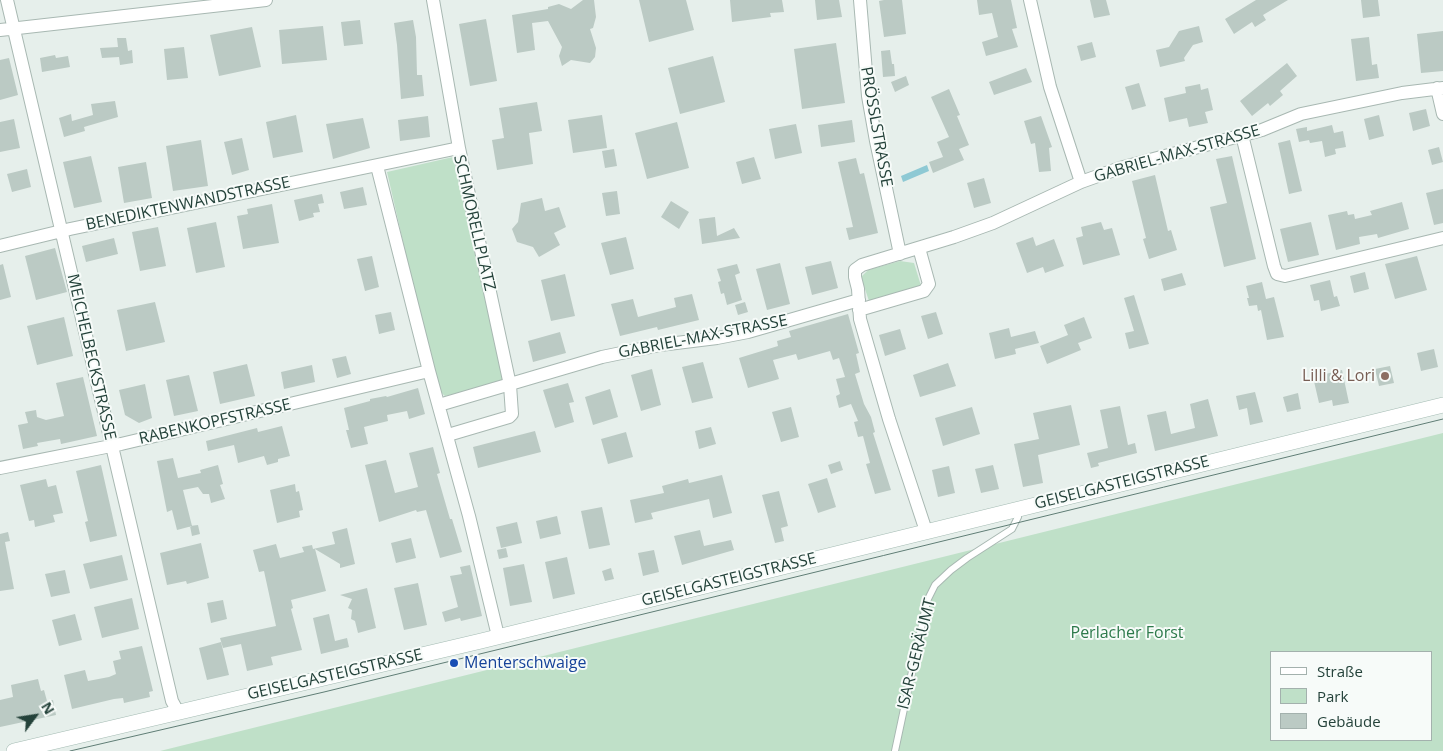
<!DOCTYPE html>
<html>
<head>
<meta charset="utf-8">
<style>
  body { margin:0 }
  #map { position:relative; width:1443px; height:751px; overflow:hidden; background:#e6efeb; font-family:"Open Sans",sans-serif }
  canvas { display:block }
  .legend { position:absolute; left:1270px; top:651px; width:162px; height:90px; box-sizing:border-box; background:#f7fbf9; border:1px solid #a3b1ad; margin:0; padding:6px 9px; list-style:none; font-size:15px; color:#24423a }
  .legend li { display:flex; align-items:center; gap:10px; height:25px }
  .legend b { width:25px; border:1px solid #a3b1ad }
  .north { position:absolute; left:10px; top:691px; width:50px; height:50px; -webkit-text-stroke:4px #f7fbf9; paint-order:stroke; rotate:59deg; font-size:14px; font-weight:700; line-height:20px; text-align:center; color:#24423a }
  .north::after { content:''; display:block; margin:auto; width:18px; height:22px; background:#24423a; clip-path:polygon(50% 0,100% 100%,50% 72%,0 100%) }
</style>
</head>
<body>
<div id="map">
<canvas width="1443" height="751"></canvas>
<ul class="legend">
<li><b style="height:6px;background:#fff"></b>Straße</li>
<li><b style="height:14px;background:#bfe0c8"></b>Park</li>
<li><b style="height:14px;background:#bbcac4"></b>Gebäude</li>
</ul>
<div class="north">N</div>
</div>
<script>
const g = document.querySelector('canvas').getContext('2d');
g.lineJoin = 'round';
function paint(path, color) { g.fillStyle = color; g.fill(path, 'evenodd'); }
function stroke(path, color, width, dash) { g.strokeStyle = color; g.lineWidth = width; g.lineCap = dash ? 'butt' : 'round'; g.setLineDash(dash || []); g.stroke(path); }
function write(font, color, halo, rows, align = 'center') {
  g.font = font + ' "Open Sans",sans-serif'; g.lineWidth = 4; g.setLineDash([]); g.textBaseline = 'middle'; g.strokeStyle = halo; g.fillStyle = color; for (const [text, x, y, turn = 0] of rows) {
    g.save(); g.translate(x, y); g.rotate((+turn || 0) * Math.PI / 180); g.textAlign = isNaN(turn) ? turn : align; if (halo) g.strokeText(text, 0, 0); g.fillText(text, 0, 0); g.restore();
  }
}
paint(new Path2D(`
  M453 157 504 382 445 396 437 389 387 172Z
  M900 261 914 263 922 289 870 304 861 277 868 270Z
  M1443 433V751H160ZM1272 652H1432V740H1272Z`), '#bfe0c8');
paint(new Path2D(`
  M927 165 929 171 903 182 901 176Z`), '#8ec9d4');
paint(new Path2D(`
  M583 0H594L596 17 593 28 590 29 596 48 595 57 590 63 571 60 562 66 559 56 562 47 548 21 532 23 535 50 517 53 512 15 548 9V7L559 4 571 9Z
  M639 0H686L694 30 649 42Z
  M730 0H782L784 12 770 13 771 17 732 22Z
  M815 0H839L842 17 817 20Z
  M884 0H902L906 34 884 37 879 1Z
  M977 0H1011L1017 28 1012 29 1018 47 986 56 982 42 998 37 992 13 979 15Z
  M1090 0H1106L1110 15 1094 18Z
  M1256 0H1288L1263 15 1266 20 1255 27 1252 22 1234 34 1225 19Z
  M1361 0H1378L1380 16 1363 18Z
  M486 19 497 81 470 86 459 24Z
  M360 20 363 44 344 46 341 22Z
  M413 20 416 37 417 75H422L424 96 401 99 397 45 394 23Z
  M323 26 327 60 282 64 279 30Z
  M1199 26 1203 42 1193 45 1184 58 1185 61 1160 67 1156 50 1169 47 1179 31Z
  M252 27 261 67 219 76 210 35Z
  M1443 31V71L1421 73 1417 34Z
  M1369 37 1372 65 1377 64 1379 78 1356 81 1351 39Z
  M117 38H126L128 51 132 50 133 63 120 65 119 57 102 58 100 48 118 47Z
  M1092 42 1096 57 1081 61 1077 46Z
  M836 43 845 103 802 109 794 49Z
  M184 47 188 78 167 80 164 49Z
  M890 50 892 64H894L895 76 883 77 881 51Z
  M55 55 56 58 68 56 70 67 42 72 40 58Z
  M713 56 725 102 680 114 668 68Z
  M9 58 18 95 0 100V60Z
  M1287 63 1297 76 1280 91 1283 95 1270 106 1268 103 1252 116 1240 101Z
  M1026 68 1032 82 994 95 989 82Z
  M906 76 909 85 895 92 891 82Z
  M1139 83 1146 106 1132 110 1125 87Z
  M1200 84 1201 90 1208 88 1213 110 1205 112 1208 123 1189 127 1187 118 1169 122 1164 98 1186 93 1185 87Z
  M949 89 960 115 957 116 969 145 959 149 964 160 933 173 929 162 943 157 937 142 949 137 931 97Z
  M115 101 118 117 84 127 85 131 64 137 59 118 71 114 72 121 93 115 91 104Z
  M537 102 542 131 529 133 533 164 497 170 492 140 504 138 499 108Z
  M1426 109 1430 126 1413 131 1409 113Z
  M296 115 303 152 273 158 266 122Z
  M602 115 607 148 573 153 568 120Z
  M1379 115 1384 136 1369 140 1364 119Z
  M428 116 430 137 400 141 398 120Z
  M1041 116 1052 147 1049 148 1051 171 1039 172 1035 143 1031 144 1024 121Z
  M363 118 370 148 333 159 326 124Z
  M14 119 20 148 0 152V122Z
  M852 120 855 142 821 147 818 125Z
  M677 122 689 168 647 179 635 133Z
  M796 124 802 153 775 159 769 129Z
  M1332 125 1334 133 1343 131 1346 147 1335 149 1336 154 1325 157 1322 141 1310 143 1309 140 1299 142 1296 129 1307 127V131Z
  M242 138 249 170 232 175 224 142Z
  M201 140 208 186 173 191 166 146Z
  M1290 140 1302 191 1289 194 1278 143Z
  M1439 147 1443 162 1432 165 1428 150Z
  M614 149 617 166 605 168 602 151Z
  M91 156 102 202 74 208 63 162Z
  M1232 156 1256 259 1224 267 1210 207 1227 203 1216 159Z
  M754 157 761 179 742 184 736 162Z
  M856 158 860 174 864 173 878 233 849 240 846 228 853 227 838 162Z
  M146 162 152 198 124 203 118 167Z
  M27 169 31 187 12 192 7 174Z
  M1155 175 1168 231 1171 230 1177 250 1149 259 1143 239 1146 238 1132 181Z
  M984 178 991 203 974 208 967 183Z
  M363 187 367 205 344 209 340 192Z
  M1443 189V223L1434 225 1426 193Z
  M617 191 620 214 606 216 602 193Z
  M322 194 324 203 318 204 320 212 313 213 314 217 299 221 294 200Z
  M542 198 545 211 559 207 566 227 554 233 560 245 539 257 533 247 517 242 512 229 518 222 521 203Z
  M671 201 689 212 679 229 661 217Z
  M1402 202 1409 229 1378 238 1377 234 1359 237 1360 244 1336 250 1328 215 1347 211 1348 215 1354 214 1355 219 1372 215 1370 211Z
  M272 204 279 243 243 249 237 216 248 214 247 209Z
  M715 217 717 236 734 228 740 238 702 244 699 219Z
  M216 222 225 267 196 273 187 228Z
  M1101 222 1104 230 1112 228 1120 255 1083 265 1076 238 1083 236 1081 227Z
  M1311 222 1319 255 1288 262 1280 229Z
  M158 227 166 266 140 271 132 232Z
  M626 237 634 269 610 275 601 243Z
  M1033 237 1036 246 1054 239 1064 266 1045 273 1043 267 1027 273 1016 243Z
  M114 238 118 254 86 262 82 246Z
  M55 248 67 292 36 300 25 256Z
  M372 256 379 287 365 291 357 259Z
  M1417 256 1427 290 1395 299 1385 264Z
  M831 261 838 288 812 295 805 267Z
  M780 263 790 304 767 310 756 269Z
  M3 264 11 297 0 300V265Z
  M737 264 740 273 735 275 742 300 727 305 724 293 721 294 718 282 721 281 717 269Z
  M1365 272 1369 289 1354 293 1350 276Z
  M1182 273 1186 285 1164 291 1161 279Z
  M565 274 575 316 551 321 541 280Z
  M1330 280 1334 297 1337 296 1340 306 1321 311 1319 300 1314 301 1310 285Z
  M1262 282 1266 299 1274 297 1284 337 1267 340 1261 310 1258 311 1257 305 1249 306 1247 298H1249L1246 286Z
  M692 294 699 320 658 330 657 327 620 336 611 304 633 299 638 317 676 307 674 298Z
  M1134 295 1149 344 1129 349 1125 333 1134 331 1124 298Z
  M155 302 165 342 126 351 117 310Z
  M745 302 748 312 738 315 735 305Z
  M391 312 395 330 379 334 375 315Z
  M936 312 943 334 928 339 921 316Z
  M848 314 859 353 856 354 860 372 855 374 864 404 871 417 875 432 873 433 891 490 875 494 866 464 870 463 863 436 858 437 854 422 858 421 851 404 839 408 836 396 840 394 836 379 845 377 839 358 833 360 830 351 798 360 796 354 773 360 779 379 748 388 739 358 778 346 777 341 791 337 789 331Z
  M64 317 73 356 37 365 27 326Z
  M1084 317 1092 338 1078 343 1081 350 1047 364 1040 346 1068 335 1064 325Z
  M1009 328 1011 337 1035 331 1039 343 1015 349 1016 354 995 359 989 333Z
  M900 329 906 349 885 356 879 335Z
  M560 332 566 353 533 362 528 341Z
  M1434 349 1438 367 1421 371 1417 353Z
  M346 356 351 374 337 378 332 359Z
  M703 362 713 398 692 403 682 367Z
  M948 363 956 386 920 397 913 375Z
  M247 364 255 396 220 404 213 372Z
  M312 365 315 382 284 389 281 372Z
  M1390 366 1394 383 1379 386 1375 369Z
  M652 369 661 405 641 411 631 375Z
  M1342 370 1349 403 1333 406 1332 400 1319 403 1313 377Z
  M189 375 198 411 174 416 166 380Z
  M83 377 97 436 61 444 60 439 37 443 38 446 23 449 18 425 28 423 25 412 36 410 37 417 46 420 64 416 56 383Z
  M568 383 574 402 569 403 574 422 555 428 543 390Z
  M145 384 152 418 139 423 125 415 119 390Z
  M418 388 425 414 409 419 407 411 387 415 388 421 364 427 368 444 351 448 346 430H349L344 408 370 401V399L386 396 387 397Z
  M610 389 618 417 593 425 585 397Z
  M1255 392 1263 422 1250 425 1247 408 1239 410 1236 396Z
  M1298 393 1301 409 1287 412 1283 397Z
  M1208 399 1218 436 1155 451 1147 415 1166 411 1171 434 1195 428 1190 404Z
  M1071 405 1080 445 1038 455 1043 483 1023 487 1014 444 1039 439 1033 413Z
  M1120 406 1128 445 1135 443 1137 453 1098 463 1099 466 1091 468 1087 453 1108 448 1100 410Z
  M791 407 799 437 781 442 772 412Z
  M972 407 980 434 943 446 935 418Z
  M282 426 290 456 278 459V462L267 465 264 456 238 463 234 445 208 451 206 441 257 428 258 432Z
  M711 427 716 444 699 449 695 431Z
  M535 431 541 452 478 468 473 447Z
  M626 432 633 457 608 464 601 439Z
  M433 447 440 473 437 474 450 519H452L462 552 440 558 426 510 417 512 416 510 379 522 365 465 386 460 395 493 418 487 409 453Z
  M173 458 178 478 201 473 200 470 218 465 223 484 220 485 225 499 211 503 209 494H203L198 487 183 490 192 526 177 530 172 510 167 512 157 461Z
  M840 461 843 470 831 474 828 465Z
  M101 465 117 536 90 542 85 522 88 521 76 471Z
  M993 465 999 489 981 493 975 469Z
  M949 466 955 493 938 497 932 470Z
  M722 475 732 513 713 518 709 499 651 513 653 519 635 523 630 500 664 493 662 486 688 479 689 483Z
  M827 478 836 507 818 513 808 484Z
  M46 479 48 487 56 485 63 513 53 515 55 522 35 527 34 520 29 521 20 485Z
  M295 484 296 492 299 491 303 510 299 511 300 517 277 523 270 490Z
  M779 491 788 526 781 528 784 541 775 543 762 495Z
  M602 507 610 545 589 549 581 511Z
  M557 516 561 534 540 539 536 521Z
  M517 522 522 543 501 548 496 527Z
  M198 525 200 534 192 536 190 526Z
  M347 528 355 564 340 568V564L315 549 326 591 291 600 293 608 291 609 302 650 271 657 273 665 247 671 241 644 223 648 220 638 276 626 264 571 259 572 253 550 276 544 280 558 304 552 302 547 312 545 313 549 335 544 332 532Z
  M700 530 704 546 731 540 734 550 682 565 674 536Z
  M8 532 10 541 5 542 14 589 0 591V534Z
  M411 538 416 558 396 563 391 543Z
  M201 543 209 578 187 584 186 581 167 585 160 553Z
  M506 548 508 557 499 559 497 550Z
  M654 550 659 572 643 576 638 553Z
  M122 555 128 580 90 589 83 564Z
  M567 557 575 594 553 599 545 562Z
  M524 564 532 602 510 606 503 568Z
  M470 565 482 616 461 621 460 618 445 622 442 612 458 607 450 576 462 574 460 567Z
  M611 568 614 579 605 581 602 571Z
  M65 570 70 593 51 597 45 574Z
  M418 583 427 625 404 630 394 588Z
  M367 588 376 628 358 633 355 621 351 619 352 610 348 608 352 599 340 595Z
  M132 598 139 629 102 638 94 607Z
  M223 600 227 619 211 623 207 603Z
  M75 614 82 640 59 646 52 620Z
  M329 614 335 641 347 638 349 647 321 654 313 618Z
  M221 642 229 675 207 680 199 648Z
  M142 646 153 691 149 692 150 697 124 703 123 698 114 699 72 709 64 675 85 670 88 681 109 677 116 674 113 661 121 659 119 651Z
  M38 679 41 691 44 690 47 701 53 700 56 715 0 727V700L13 697 11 685Z`), '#bbcac4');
const service = new Path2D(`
  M895 751 927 601 935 585 951 570 967 558 1012 529 1018 517 1017 510`);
const minor = new Path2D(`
  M7 0 172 701 178 712
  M433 0 459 148 510 385 512 414 509 417 448 435
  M860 0 868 96 876 141 900 254
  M1030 0 1050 87 1081 182
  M0 30 266 0
  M1437 88 1443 114
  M1242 135 1274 266 1277 274 1285 276 1443 238
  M377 166 429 371 469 516 498 636
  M0 246 70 229 459 148
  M859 310 924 291 929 284 919 248
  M439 405 602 357 660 345 717 338 748 332 859 300
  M0 468 121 444 429 371
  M926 531 889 419 860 319 858 289 855 277V270L862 265 954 237 993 223 1081 182 1120 168 1262 130 1301 114 1402 93 1443 88`);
const secondary = new Path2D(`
  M14 751 481 641 1443 405`);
stroke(service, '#a8b8b2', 8);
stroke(minor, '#a8b8b2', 14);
stroke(secondary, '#a4bbb3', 16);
stroke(service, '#fff', 6);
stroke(minor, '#fff', 12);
stroke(secondary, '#fff', 15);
stroke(new Path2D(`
  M70 751 324 692 1443 419`), '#5f7d75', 1);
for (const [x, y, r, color] of [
  [1385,376,5,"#8d6e63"],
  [454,663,5,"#1a4fb4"]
]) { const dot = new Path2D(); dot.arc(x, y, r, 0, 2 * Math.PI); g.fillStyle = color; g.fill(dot); stroke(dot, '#f7fbf9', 2); }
write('16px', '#24423a', '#f7fbf9', [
  ["PRÖSSLSTRASSE",876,127,80],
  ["GABRIEL-MAX-STRASSE",1177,154,-16],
  ["BENEDIKTENWANDSTRASSE",188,204,-12],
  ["SCHMORELLPLATZ",474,223,77],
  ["GABRIEL-MAX-STRASSE",703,337,-11],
  ["MEICHELBECKSTRASSE",91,357,77],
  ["RABENKOPFSTRASSE",215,422,-13],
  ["GEISELGASTEIGSTRASSE",1122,483,-14],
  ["GEISELGASTEIGSTRASSE",729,580,-14],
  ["ISAR-GERÄUMT",917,654,-76],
  ["GEISELGASTEIGSTRASSE",335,675,-13]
]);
write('16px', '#785e54', '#f7fbf9', [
  ["Lilli & Lori",1375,376]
], 'right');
write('16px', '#2d7a4b', '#f7fbf9', [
  ["Perlacher Forst",1127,633]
]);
write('16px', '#164399', '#f7fbf9', [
  ["Menterschwaige",464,663]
], 'left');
</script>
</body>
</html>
